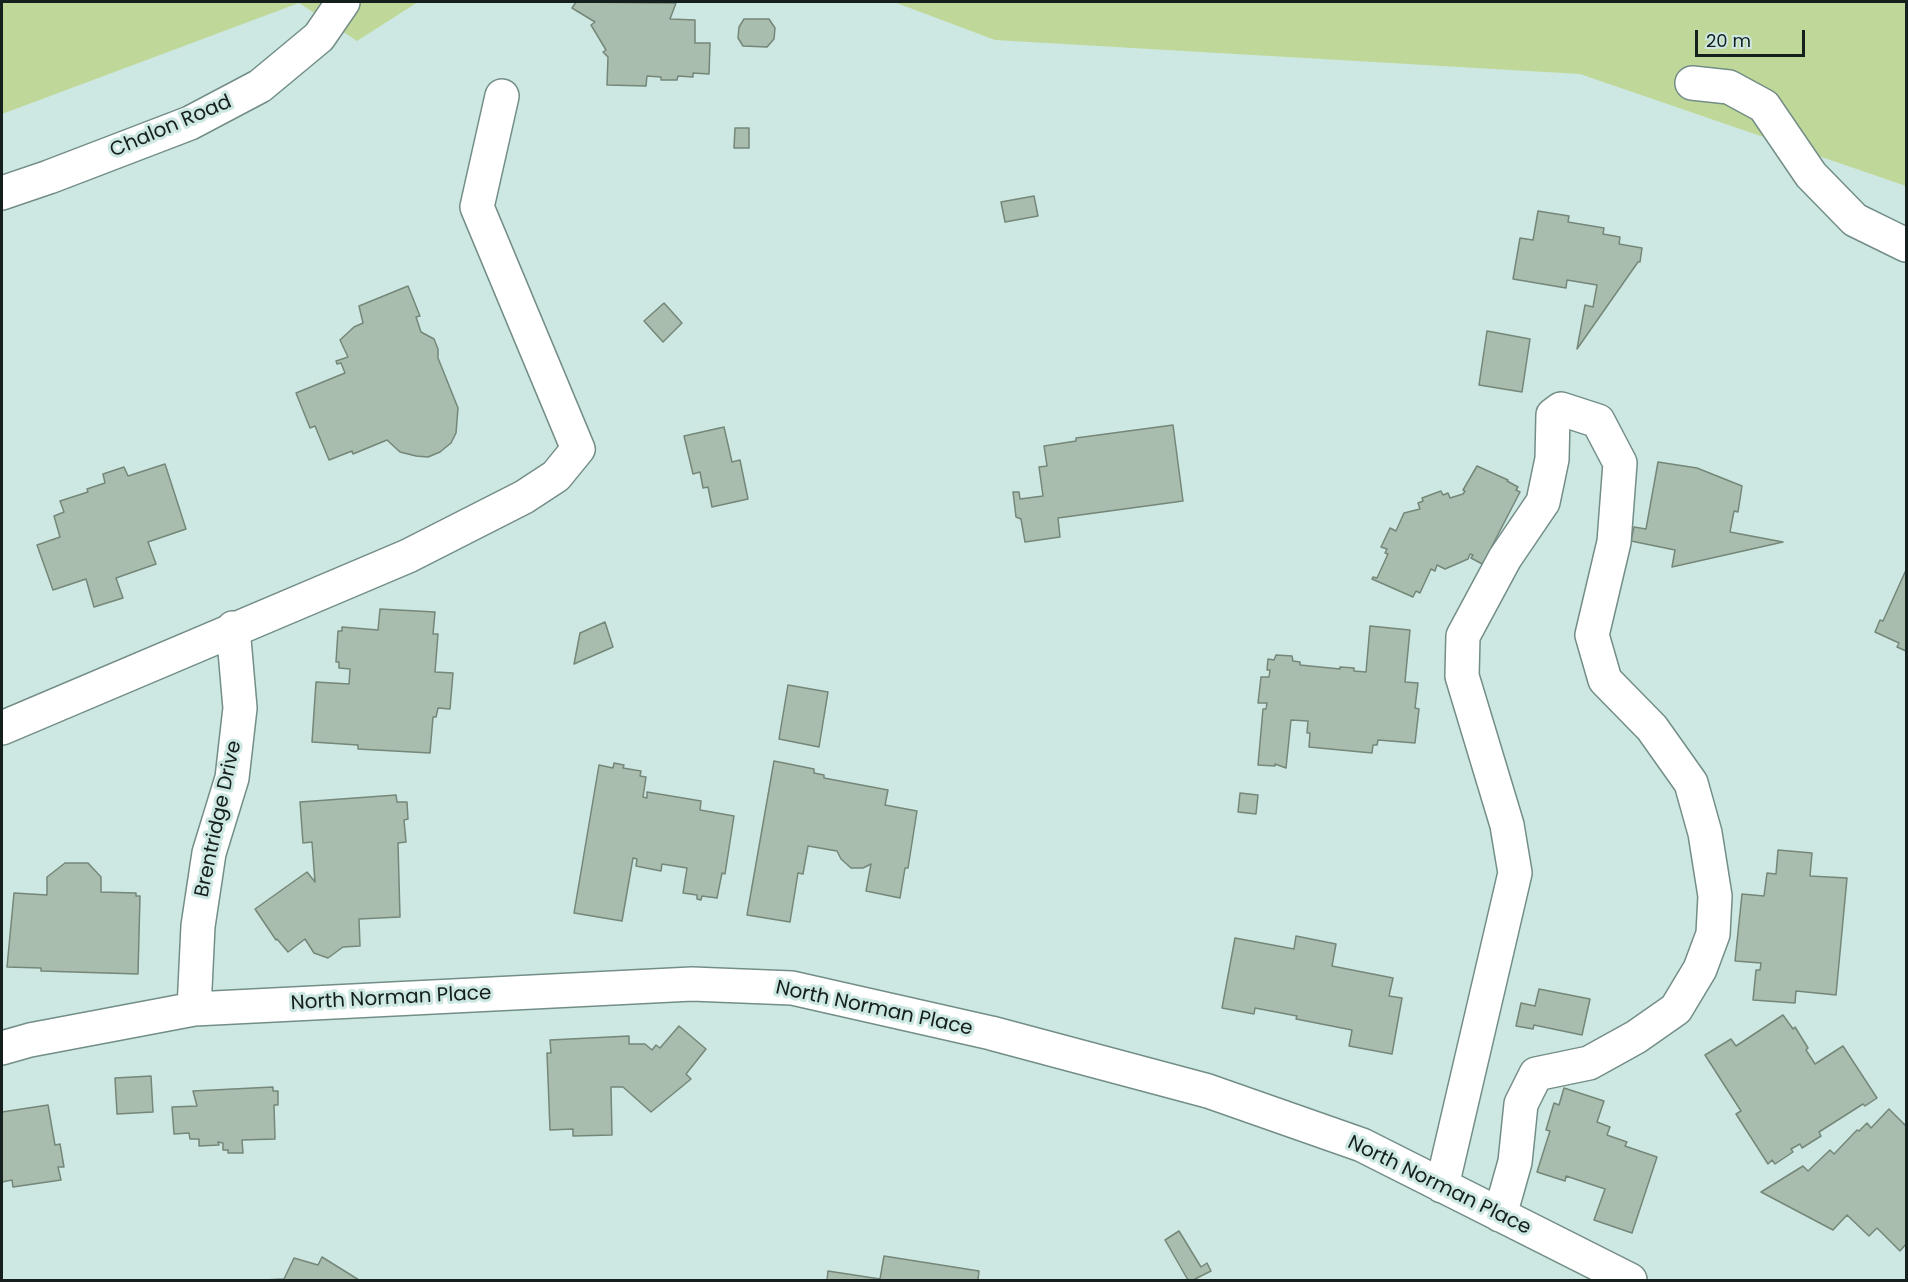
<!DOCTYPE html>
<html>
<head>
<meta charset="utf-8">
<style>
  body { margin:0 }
  #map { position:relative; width:1908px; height:1282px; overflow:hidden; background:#cde8e2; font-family:Poppins,sans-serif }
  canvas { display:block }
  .frame { position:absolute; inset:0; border:3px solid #151f1d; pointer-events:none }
  .scale { position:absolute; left:1695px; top:30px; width:110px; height:27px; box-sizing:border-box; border:3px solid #151f1d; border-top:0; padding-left:8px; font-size:18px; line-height:21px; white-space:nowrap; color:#151f1d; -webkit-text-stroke:4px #cde8e2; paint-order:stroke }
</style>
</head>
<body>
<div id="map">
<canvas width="1908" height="1282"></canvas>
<div class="frame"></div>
<div class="scale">20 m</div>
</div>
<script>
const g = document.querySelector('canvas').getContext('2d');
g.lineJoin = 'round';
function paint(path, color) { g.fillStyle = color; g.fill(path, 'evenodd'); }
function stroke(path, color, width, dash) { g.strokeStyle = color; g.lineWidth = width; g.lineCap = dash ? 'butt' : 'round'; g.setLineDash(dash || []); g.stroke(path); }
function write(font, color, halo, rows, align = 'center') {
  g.font = font + ' Poppins,sans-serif'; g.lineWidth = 6; g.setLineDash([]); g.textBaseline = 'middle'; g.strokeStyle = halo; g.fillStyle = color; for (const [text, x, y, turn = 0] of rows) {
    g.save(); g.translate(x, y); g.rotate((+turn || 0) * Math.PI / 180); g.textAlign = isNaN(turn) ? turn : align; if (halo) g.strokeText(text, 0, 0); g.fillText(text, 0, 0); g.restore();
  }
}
paint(new Path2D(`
  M2 2H418L357 41 299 3 2 114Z
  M894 2H1906V186L1580 74 995 40Z`), '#bfd899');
const building = new Path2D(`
  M576 2 676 3 670 19 695 20V43H710L709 74 693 73V77L678 76 677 80H661V77L647 76 646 86 607 85 608 57 603 52 606 50 591 25 595 22 572 8Z
  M744 19H769L775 28 774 39 767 47 743 46 738 38 739 27Z
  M735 128H749V148H734Z
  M1034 196 1038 216 1005 222 1001 202Z
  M1538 211 1569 216 1568 222 1604 228 1603 234 1620 237 1619 244 1642 248 1640 262H1638L1577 349 1585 305 1593 307 1597 285 1567 280 1566 288 1513 279 1520 238 1533 240Z
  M408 286 420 316 416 317 421 332 434 339 438 349V358L458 408 456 433 451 443 440 452 428 457 416 456 400 452 387 440 353 454 352 451 329 460 315 426 310 428 296 393 345 373 341 363 337 364 336 361 348 357 340 340 354 327 363 323 359 306Z
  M664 303 682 323 663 342 644 321Z
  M1487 331 1530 339 1522 392 1479 385Z
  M1173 425 1183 501 1058 518 1060 537 1025 542 1021 519 1016 517 1013 492H1019L1020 499 1043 496 1039 467 1047 466 1044 446 1076 441V438Z
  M724 427 732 462 740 460 748 499 712 507 708 487 703 488 700 472 693 474 684 436Z
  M1658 462 1697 468 1742 486 1738 512 1734 511 1730 532 1783 542 1672 567 1675 550 1631 541 1634 527 1646 529Z
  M165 464 186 529 148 542 156 564 116 578 123 598 94 607 86 579 53 590 37 545 60 537 54 516 64 512 60 501 88 492 87 489 105 483 103 474 124 467 128 476Z
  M1477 466 1508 480 1507 481 1518 487 1516 490 1520 492 1491 548 1494 550 1486 566 1471 558 1473 555 1470 554 1468 559 1445 569 1437 565 1435 571 1431 569 1420 593 1416 591 1413 597 1372 579 1373 577 1377 578 1388 554 1385 553 1387 549 1381 547 1390 528 1396 531 1404 513 1420 509 1418 503 1423 501 1422 498 1441 491 1443 495 1448 493 1450 498 1463 494 1465 491 1463 490Z
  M1906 570V651L1897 647 1899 643 1875 632 1880 620 1883 621Z
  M380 609 435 612 433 634H438L435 672 453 673 450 709 438 708 436 717H433L430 753 358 749V745L312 742 316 682 349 684 350 669 339 668V662H336L338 631H342V627L378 630Z
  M605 622 613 647 574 664 580 633Z
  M1370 626 1410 630 1405 682 1418 683 1415 708 1419 709 1415 743 1378 740 1377 745H1373L1372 753 1309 747 1310 733H1307L1308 721 1291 720 1286 768 1275 764V766L1258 765 1263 709H1266L1267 703H1258L1261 677H1269L1270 670H1267L1268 659 1274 660 1276 655 1292 656 1293 661 1300 662V665L1340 669V667L1354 668V671L1366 672Z
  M788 685 828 692 819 747 779 739Z
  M774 761 814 769V773L824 775V778L888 790 885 805 917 811 908 868H905L900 898 866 891 871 864 863 868H851L841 859 837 851 808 846 803 874 798 873 790 922 747 915Z
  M614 763 624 765 623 768 641 771 640 776 646 777 643 797 647 798V792L701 801 700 810 734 816 725 874 722 873 717 898 702 896 701 900 697 899V895L683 893 687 868 662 864 661 871 636 866 637 859 633 858 622 921 574 913 599 765 613 768Z
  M1240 793 1258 795 1256 814 1238 812Z
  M396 795 397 802H407L408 819 404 820 406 842 398 843 400 917 359 919 360 946 343 947 328 958 314 953 305 939 288 952 277 939 276 940 255 909 307 872 315 882 312 842 303 843 300 802Z
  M1778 850 1812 853 1810 876 1847 878 1836 995 1796 991 1795 1003 1753 1000 1756 970H1760L1761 963 1735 961 1742 894 1764 896 1767 873 1776 874Z
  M65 863H88L101 877V892L136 893V896H140L138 974 41 971V968L7 967 14 893 47 895V877Z
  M1296 936 1336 944 1332 966 1393 978 1389 996 1402 998 1392 1054 1349 1046 1352 1030 1296 1019 1297 1016 1255 1008 1254 1014 1222 1008 1235 938 1294 949Z
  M1539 989 1590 999 1582 1035 1534 1025 1533 1029 1516 1026 1521 1003 1535 1006Z
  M1783 1015 1793 1029 1795 1027 1808 1048 1806 1050 1815 1064 1843 1046 1877 1098 1865 1106 1863 1104 1819 1132 1821 1136 1802 1148 1800 1144 1791 1149 1793 1152 1775 1164 1772 1160 1768 1164 1736 1114 1741 1111 1705 1055 1731 1039 1736 1046Z
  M679 1026 706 1049 686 1074 691 1079 651 1112 623 1087H611L612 1135 573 1136V1129L550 1130 547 1053H551L550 1040 629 1036V1044H645L652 1050 656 1045 660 1048Z
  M151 1076 153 1112 117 1114 115 1078Z
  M273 1087V1091H278V1105H274L275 1139 242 1140 243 1153H228V1150H223V1143L218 1142 219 1145 199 1146V1139H190L189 1133 174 1134 172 1107 197 1106 193 1091Z
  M1564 1088 1604 1101 1597 1122 1610 1127 1607 1135 1627 1142 1625 1146 1657 1157 1632 1233 1594 1220 1605 1189 1566 1176 1565 1181 1537 1172 1550 1131 1546 1130 1554 1103 1559 1105Z
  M48 1105 55 1145 60 1144 64 1167H58L61 1180 13 1187 12 1180 2 1182V1112Z
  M1889 1109 1906 1126V1244L1900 1251 1877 1228 1869 1236 1847 1215 1833 1230 1761 1192 1803 1166 1808 1171 1830 1150 1834 1154 1857 1130 1859 1131 1867 1123 1871 1128Z
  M1179 1231 1201 1267 1207 1263 1211 1271 1193 1280H1188L1165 1240Z
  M884 1256 979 1271 978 1280H827L828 1271 880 1279Z
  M322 1257 359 1280H264L284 1279 294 1258 318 1265Z`);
paint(building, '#a9bdae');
stroke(building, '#748779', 1.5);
const minor = new Path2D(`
  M1692 83 1729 87 1764 106 1811 175 1855 220 1906 245
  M2 193 49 177 190 123 260 86 319 37 343 2
  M2 728 408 556 524 497 556 476 578 449 477 207 502 96
  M194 1009 198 926 209 853 232 778 240 708 233 628
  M2 1048 30 1040 194 1009 692 984 792 988 991 1033 1208 1091 1362 1145 1630 1280
  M1442 1186 1515 873 1507 825 1462 676 1463 636 1505 558 1543 502 1552 459 1553 415 1561 409 1598 421 1620 463 1614 542 1592 635 1605 680 1652 728 1691 783 1705 833 1715 896 1713 934 1700 969 1676 1009 1636 1037 1589 1063 1536 1074 1521 1104 1515 1162 1500 1215`);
stroke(minor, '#738d87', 36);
stroke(minor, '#fff', 33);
write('20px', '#151f1d', '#cde8e2', [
  ["Chalon Road",171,127,-23],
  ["Brentridge Drive",219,819,-78],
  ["North Norman Place",391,999,-3],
  ["North Norman Place",874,1009,12],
  ["North Norman Place",1439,1186,26]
]);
</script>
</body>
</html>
